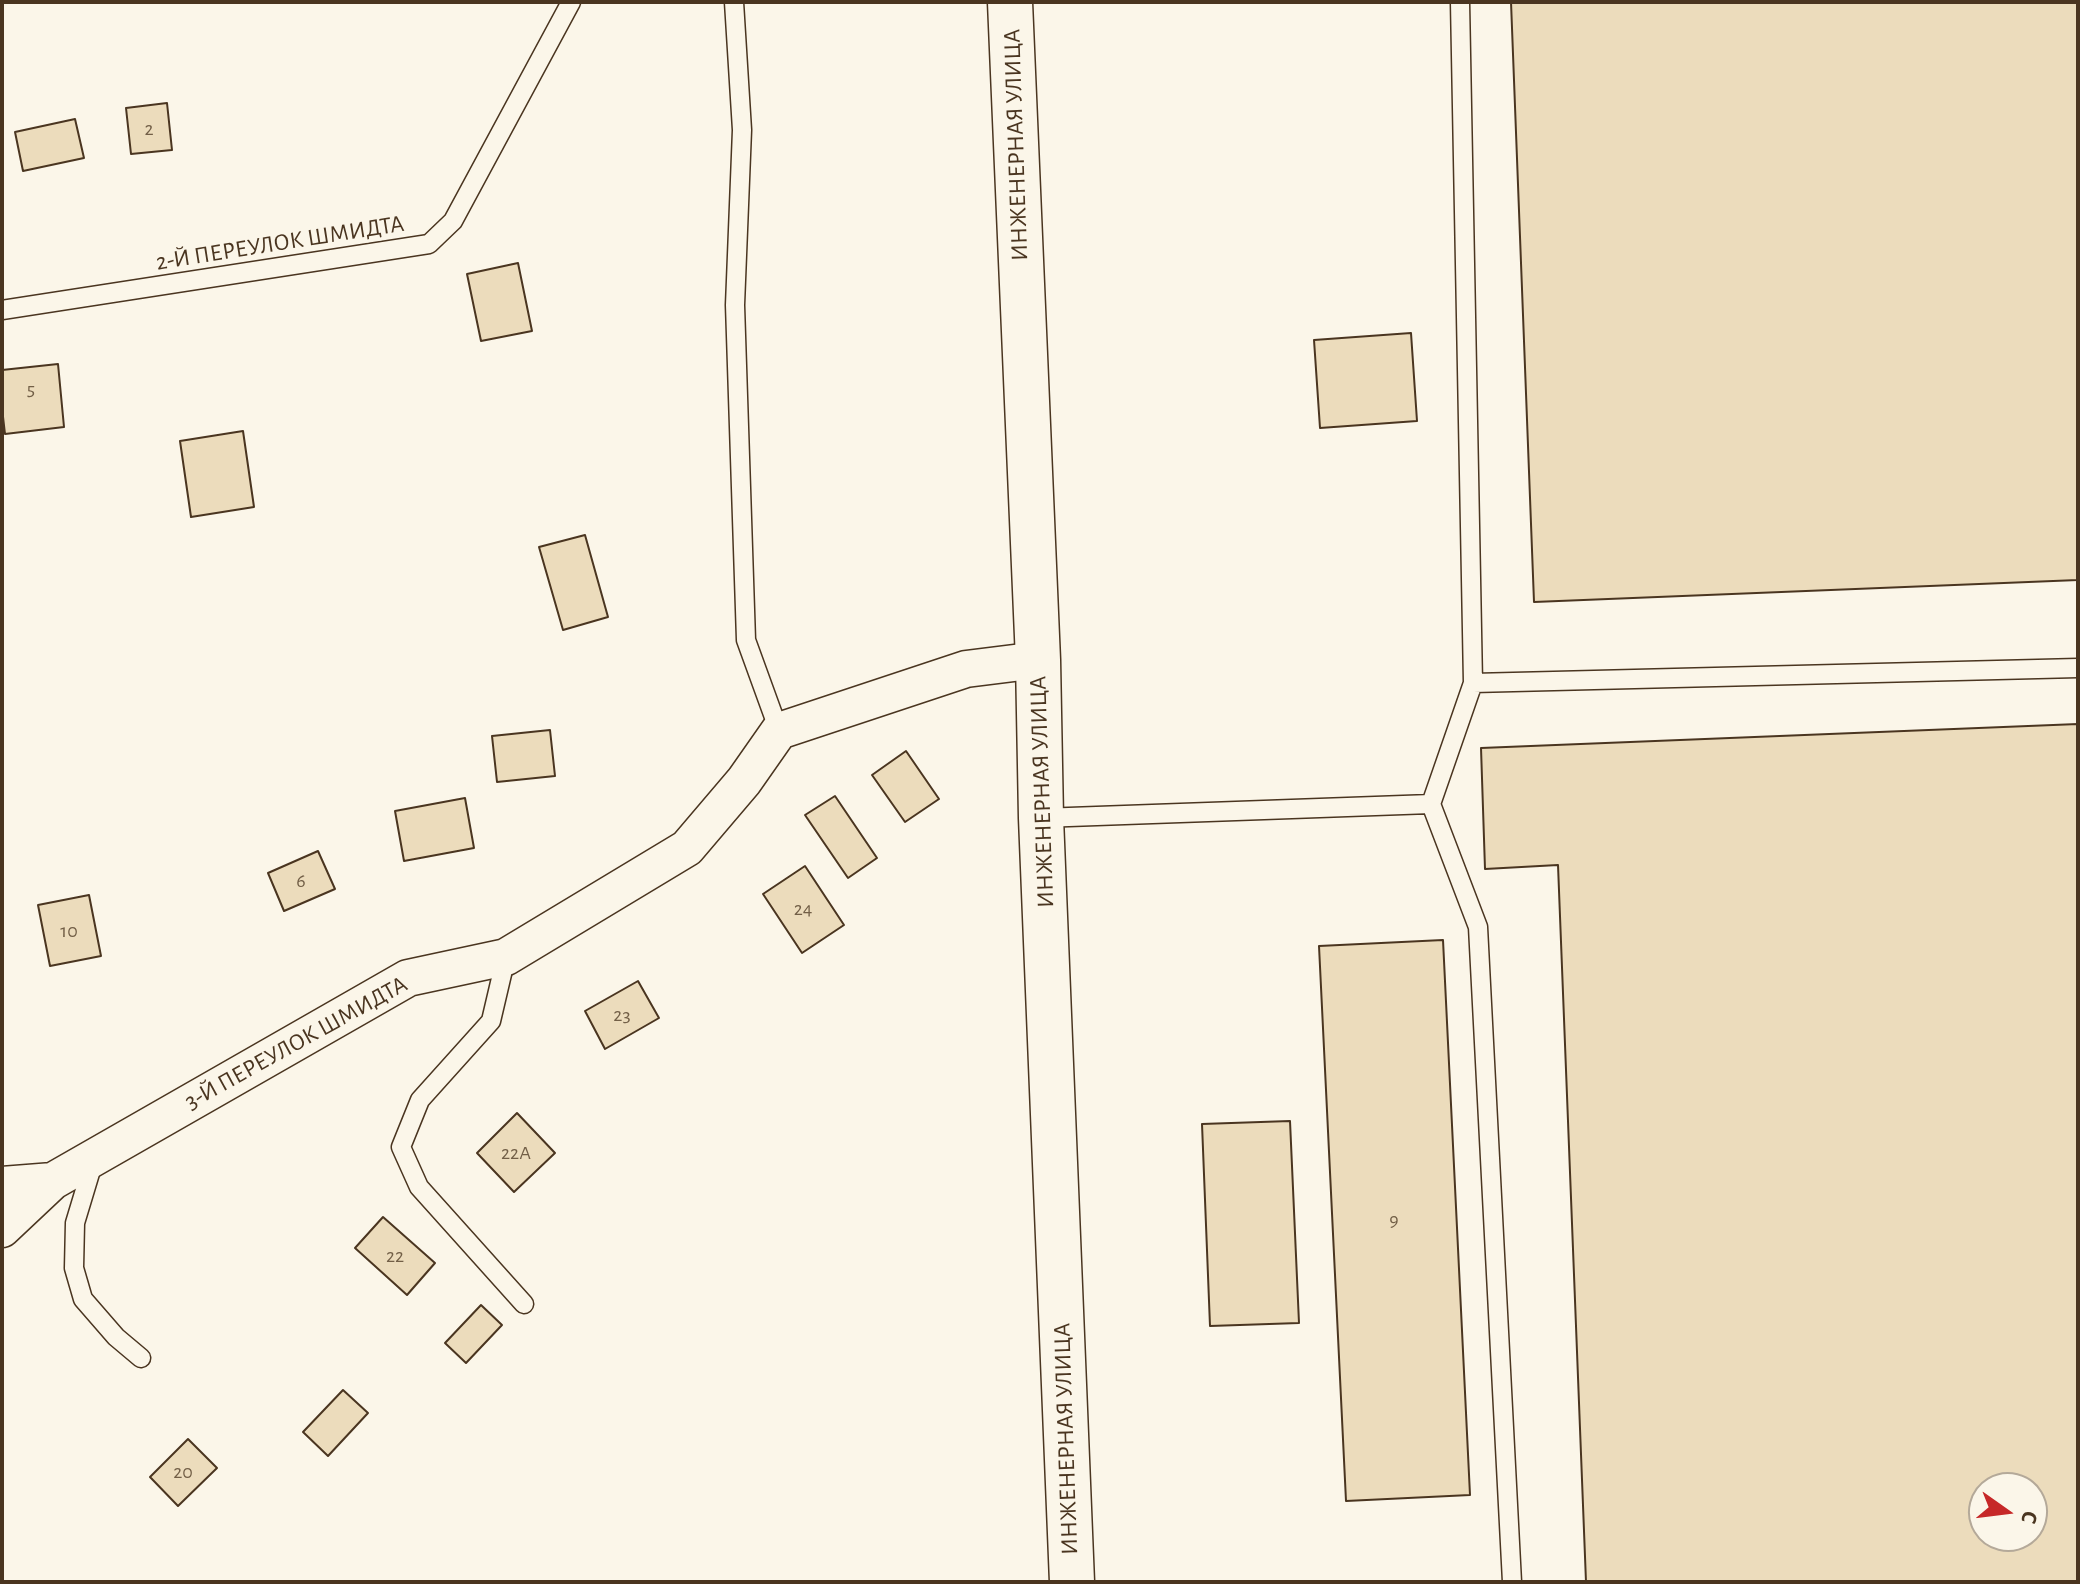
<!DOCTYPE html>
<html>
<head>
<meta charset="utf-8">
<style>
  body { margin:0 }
  #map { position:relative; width:2080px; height:1584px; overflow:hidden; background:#fbf6e9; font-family:"Alegreya Sans",sans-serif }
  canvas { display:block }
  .frame { position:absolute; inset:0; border:4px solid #4a3520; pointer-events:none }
  .north { position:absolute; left:1968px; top:1472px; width:80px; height:80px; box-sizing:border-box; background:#fbf6e9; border:2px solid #b4a999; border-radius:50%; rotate:104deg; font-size:22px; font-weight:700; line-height:32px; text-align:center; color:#4a3520 }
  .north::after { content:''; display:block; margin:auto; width:28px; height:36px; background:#c62828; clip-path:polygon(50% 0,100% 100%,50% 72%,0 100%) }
</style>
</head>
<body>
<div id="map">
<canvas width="2080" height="1584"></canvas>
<div class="frame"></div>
<div class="north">С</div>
</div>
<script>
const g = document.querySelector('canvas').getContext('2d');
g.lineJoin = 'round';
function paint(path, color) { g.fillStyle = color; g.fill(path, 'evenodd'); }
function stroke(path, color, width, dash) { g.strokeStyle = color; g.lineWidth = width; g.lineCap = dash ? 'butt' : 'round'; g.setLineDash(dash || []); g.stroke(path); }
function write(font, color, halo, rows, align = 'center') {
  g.font = font + ' "Alegreya Sans",sans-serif'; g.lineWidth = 6; g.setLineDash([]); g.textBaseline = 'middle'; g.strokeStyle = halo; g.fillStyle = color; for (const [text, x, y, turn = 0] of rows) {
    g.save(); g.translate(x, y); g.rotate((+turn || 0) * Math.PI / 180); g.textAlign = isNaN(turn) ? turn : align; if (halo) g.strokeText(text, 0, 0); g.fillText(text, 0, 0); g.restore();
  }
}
const building = new Path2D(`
  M1511 2H2078V580L1534 602Z
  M167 103 172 150 131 154 126 108Z
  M75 119 84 158 23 171 15 132Z
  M518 263 532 331 481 341 467 274Z
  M1411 333 1417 421 1320 428 1314 340Z
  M58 364 64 427 5 434 2 408V370Z
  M243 431 254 507 191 517 180 441Z
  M585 535 608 617 563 630 539 547Z
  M2078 724V1582H1586L1558 865 1485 869 1481 748ZM1984 1488H2032V1536H1984Z
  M550 730 555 776 497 782 492 736Z
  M906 751 939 799 905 822 872 775Z
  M835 796 877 858 848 878 805 815Z
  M465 798 474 848 404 861 395 811Z
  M318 851 335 889 284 911 268 873Z
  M805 866 844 925 802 953 763 894Z
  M89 895 101 956 50 966 38 905Z
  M1443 940 1470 1495 1346 1501 1319 946Z
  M638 981 659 1018 605 1049 585 1011Z
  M517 1113 555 1153 514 1192 477 1153Z
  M1290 1121 1299 1323 1210 1326 1202 1124Z
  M383 1217 435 1263 407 1295 355 1248Z
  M481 1305 502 1325 466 1363 445 1343Z
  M343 1390 368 1413 328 1456 303 1432Z
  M188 1439 217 1468 178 1506 150 1477Z`);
paint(building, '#ecdcbc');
stroke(building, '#4a3520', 2);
const service = new Path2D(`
  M734 2 742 130 735 305 746 640 779 731
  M1460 2 1473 683
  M2 310 429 244 453 221 571 2
  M1431 804 1478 927 1512 1582
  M1041 818 1431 804 1473 683 2078 668
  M506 957 491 1021 420 1100 401 1147 419 1187 524 1304
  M94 1160 75 1223 74 1268 83 1299 116 1337 141 1358`);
const minor = new Path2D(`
  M2 1185 53 1181 408 978 506 957 687 848 744 781 779 731 966 669 1038 660
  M2 1229 53 1181`);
const tertiary = new Path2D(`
  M1010 2 1038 660 1041 818 1072 1582`);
stroke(service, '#4a3520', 21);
stroke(minor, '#4a3520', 39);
stroke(tertiary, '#4a3520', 47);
stroke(service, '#fbf6e9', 18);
stroke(minor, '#fbf6e9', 36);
stroke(tertiary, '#fbf6e9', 44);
write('20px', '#725f47', null, [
  ["2",149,129],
  ["5",31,389],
  ["6",301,881],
  ["24",803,909],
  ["10",69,931],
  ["23",622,1015],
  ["22А",516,1153],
  ["9",1394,1220],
  ["22",395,1256],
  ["20",183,1472]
]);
write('24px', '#4a3520', '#fbf6e9', [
  ["ИНЖЕНЕРНАЯ УЛИЦА",1016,145,-92],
  ["2-Й ПЕРЕУЛОК ШМИДТА",280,243,-9],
  ["ИНЖЕНЕРНАЯ УЛИЦА",1042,792,-92],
  ["3-Й ПЕРЕУЛОК ШМИДТА",296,1043,-29],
  ["ИНЖЕНЕРНАЯ УЛИЦА",1066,1439,-92]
]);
</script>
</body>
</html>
